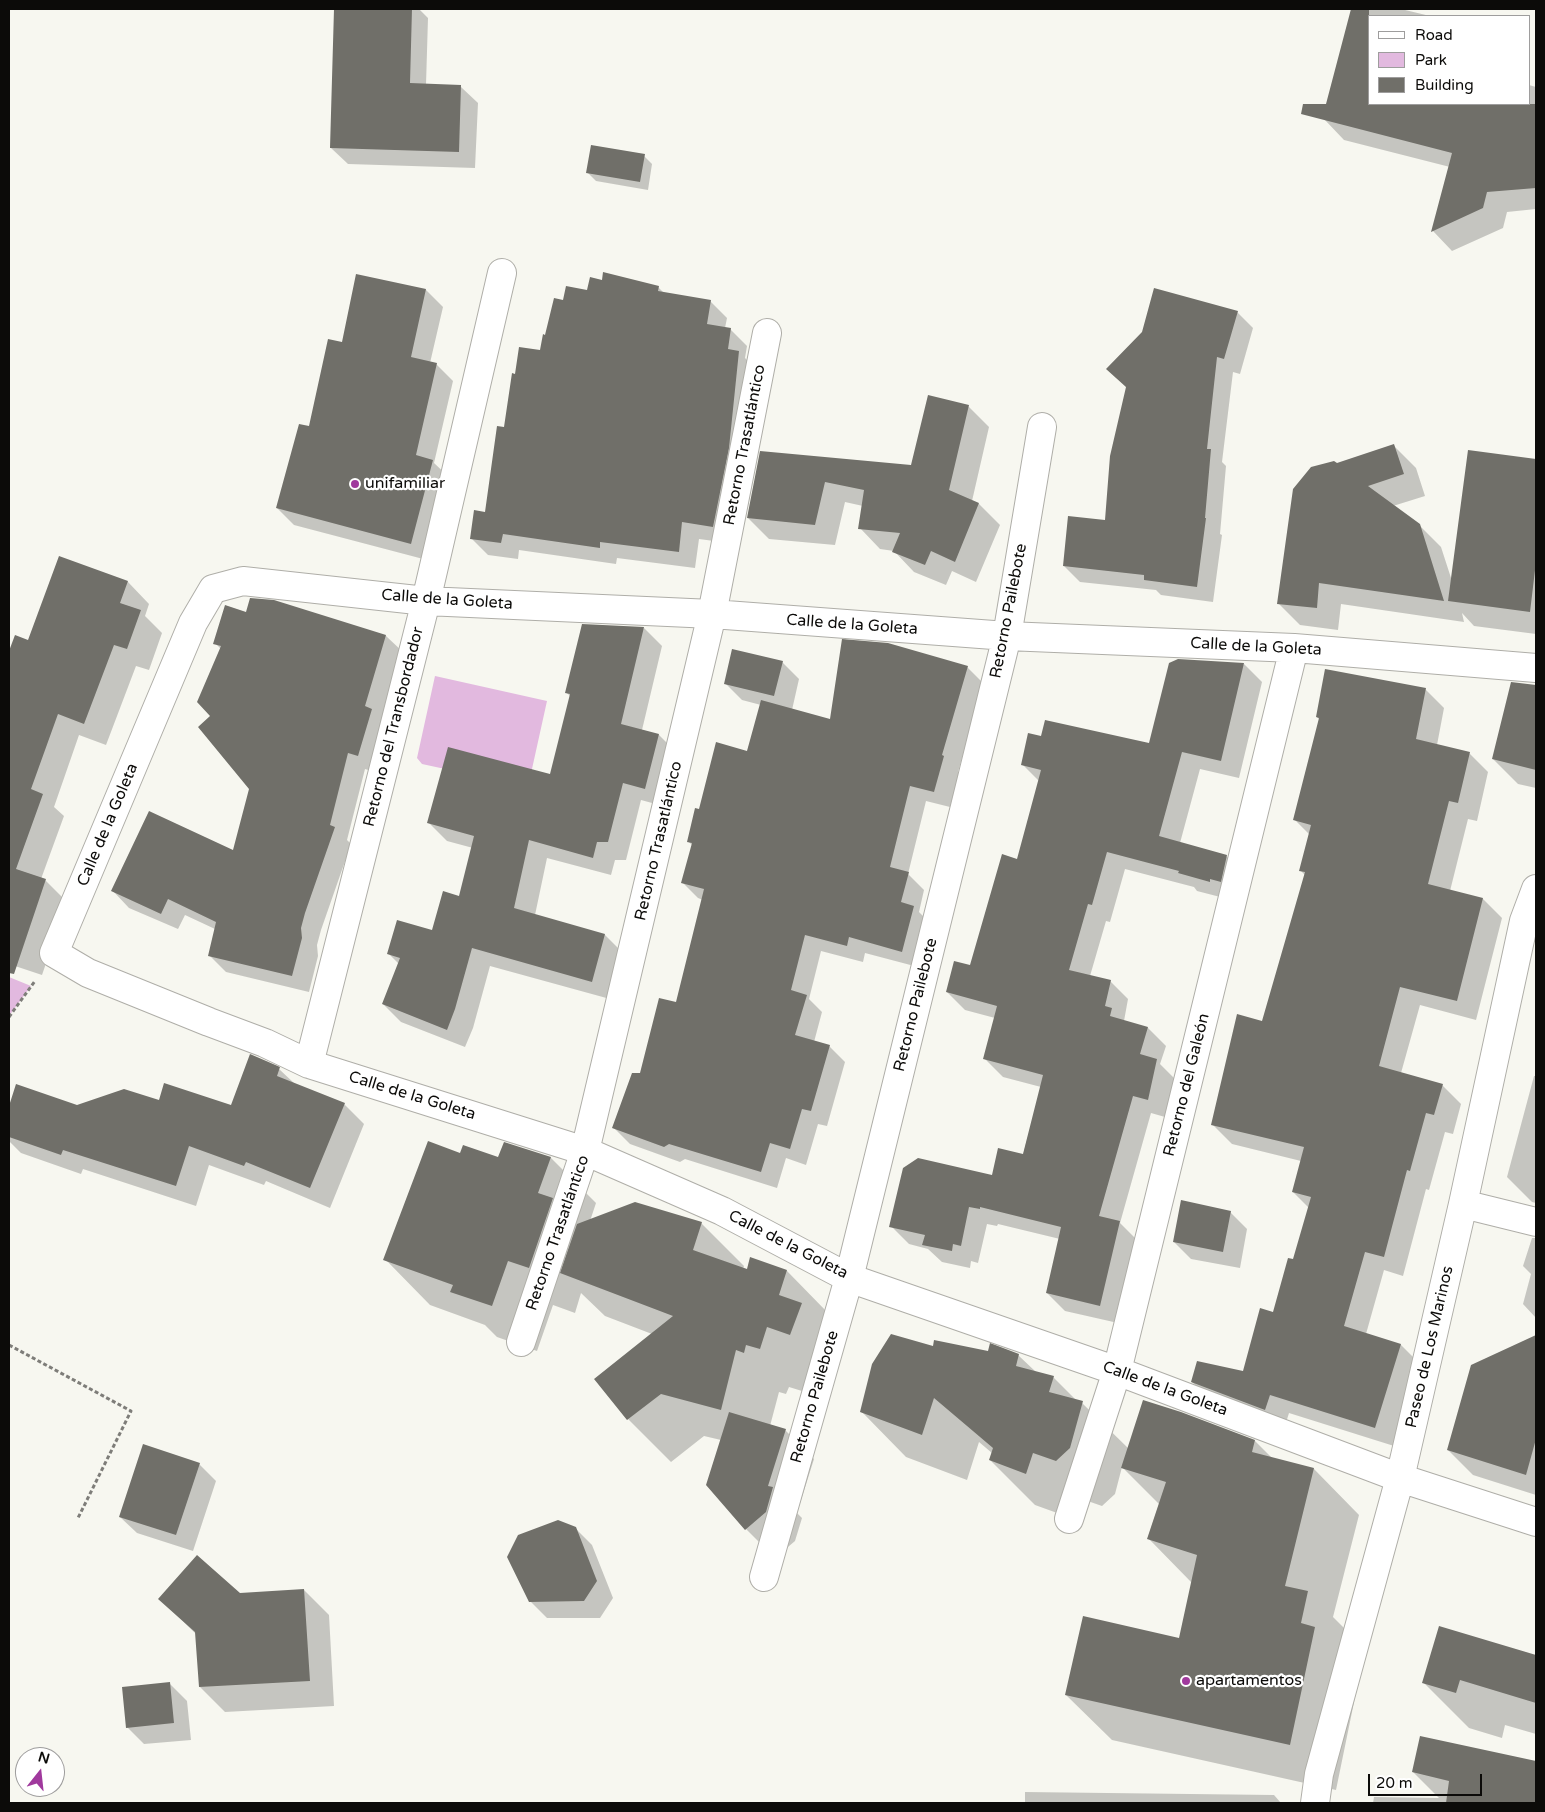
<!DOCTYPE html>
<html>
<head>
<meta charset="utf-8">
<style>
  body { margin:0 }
  #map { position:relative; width:1545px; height:1812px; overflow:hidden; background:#f7f7f0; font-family:"Varela Round",sans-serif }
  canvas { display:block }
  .frame { position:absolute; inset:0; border:10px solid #0c0b09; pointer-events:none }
  .legend { position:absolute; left:1368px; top:15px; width:162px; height:90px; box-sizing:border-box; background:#fff; border:1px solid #9e9d9d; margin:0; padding:6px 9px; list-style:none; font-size:15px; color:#0c0b09 }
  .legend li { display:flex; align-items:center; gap:10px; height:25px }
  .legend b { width:25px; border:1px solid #9e9d9d }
  .north { position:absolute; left:15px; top:1747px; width:50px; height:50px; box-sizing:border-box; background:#fff; border:1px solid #9e9d9d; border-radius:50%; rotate:16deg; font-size:14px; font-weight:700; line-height:20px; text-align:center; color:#0c0b09 }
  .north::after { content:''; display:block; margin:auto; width:18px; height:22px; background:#a0399d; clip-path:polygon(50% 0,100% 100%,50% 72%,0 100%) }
  .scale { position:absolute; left:1368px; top:1774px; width:114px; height:22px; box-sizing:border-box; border:2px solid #0c0b09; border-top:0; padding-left:6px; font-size:15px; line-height:18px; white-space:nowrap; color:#0c0b09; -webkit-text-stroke:4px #fff; paint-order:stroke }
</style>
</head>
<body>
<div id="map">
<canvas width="1545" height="1812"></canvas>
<div class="frame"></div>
<ul class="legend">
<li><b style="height:6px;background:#fff"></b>Road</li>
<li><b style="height:14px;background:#e2b9df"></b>Park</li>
<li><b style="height:14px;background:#706f69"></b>Building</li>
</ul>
<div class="north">N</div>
<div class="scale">20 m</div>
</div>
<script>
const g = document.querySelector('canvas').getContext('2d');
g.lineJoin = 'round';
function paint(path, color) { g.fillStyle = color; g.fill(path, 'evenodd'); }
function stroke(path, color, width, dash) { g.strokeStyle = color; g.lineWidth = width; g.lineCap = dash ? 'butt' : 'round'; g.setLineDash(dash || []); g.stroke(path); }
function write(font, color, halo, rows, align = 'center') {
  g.font = font + ' "Varela Round",sans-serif'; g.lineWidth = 4.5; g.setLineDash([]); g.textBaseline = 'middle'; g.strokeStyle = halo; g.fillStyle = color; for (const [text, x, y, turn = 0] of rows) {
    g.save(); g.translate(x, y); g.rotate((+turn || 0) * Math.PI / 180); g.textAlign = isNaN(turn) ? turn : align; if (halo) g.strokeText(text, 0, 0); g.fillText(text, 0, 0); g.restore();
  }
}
paint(new Path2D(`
  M435 676 547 701 528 787 422 764 417 758Z
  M9 977 31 986 9 1016Z`), '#e2b9df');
paint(new Path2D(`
  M335 9H419L428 18 426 85 461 87 478 103 475 168 348 164 331 148Z
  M1352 9H1401L1430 16H1369V104H1529V85L1536 87V209L1507 212 1503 228 1452 251 1433 231 1450 167 1344 140 1324 119Z
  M644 156 652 164 648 190 596 181 588 173Z
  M357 276 426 290 443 307 430 363 436 364 453 381 434 463 450 478 427 560 294 525 277 508 343 343Z
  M603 281 658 287 665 294 710 301 727 318 725 328 730 329 747 346 745 358 756 369 729 543 699 539 695 568 617 558 616 564 519 550 518 559 488 555 471 538 486 513 516 375 541 351 546 336 564 301 588 291Z
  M1237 312 1253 328 1240 374 1233 372 1222 462 1226 466 1220 534 1222 535 1213 602 1161 595 1156 590 1080 582 1064 566 1106 522Z
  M968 406 989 427 972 501 979 504 1000 525 976 582 952 571 946 585 914 572 894 551 880 549 860 528 863 506 845 502 835 545 769 539 748 518 761 452 912 467Z
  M1394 446 1416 468 1425 496 1393 506 1419 525 1441 547 1452 581 1469 452 1536 460V634L1474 626 1462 613 1464 622 1341 604 1338 630 1300 625 1278 603 1336 464Z
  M60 558 128 582 149 604 145 616 162 633 149 670 136 666 106 745 79 735 54 807 64 816 41 879 45 880 67 902 42 975 9 964V655L15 636 29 642Z
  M274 601 386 636 403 652 375 772 365 769 347 840 351 844 321 930 317 945 318 956 309 992 226 972 209 955 215 929 185 915 178 929 129 908 113 891 234 852 251 788 212 716 221 649 215 643 247 614Z
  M644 628 662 646 642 730 659 735 677 753 663 806 641 800 626 860H615L611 875 547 858 535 915 605 935 623 953 610 999 490 966 473 1028 465 1047 401 1022 383 1004 399 964 389 954 433 931 460 898 473 848 447 841 429 823 551 776 571 697 567 693Z
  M782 662 799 679 792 710 831 721 967 667 983 683 958 772 959 773 950 807 926 801 908 874 924 890 919 912 930 923 918 967 865 953 863 962 821 951 809 999 822 1012 814 1042 829 1046 845 1062 827 1126 818 1124 806 1165 786 1158 777 1188 685 1159 680 1162 630 1144 614 1128 677 1004 703 900 698 898 682 882 693 846 689 842 700 810 747 752 761 705 742 700 725 683Z
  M1244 664 1262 682 1239 778 1200 769 1180 843 1226 856 1244 874 1228 899 1197 891 1194 887 1125 869 1110 922 1106 921 1090 976 1110 981 1128 999 1124 1021 1148 1028 1166 1046 1160 1064 1174 1078 1165 1117 1151 1113 1120 1223 1137 1240 1118 1323 1065 1311 1047 1293 1060 1239 998 1224 997 1226 987 1224 978 1263 971 1261 970 1268 942 1262 928 1249 909 1244 891 1226 993 1176 1023 1155 1041 1087 1003 1077 985 1059 995 1018 965 1010 947 992 971 967 1018 860 1039 781 1023 765 1042 737 1150 745Z
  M1525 684 1536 687V788L1518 784 1493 759Z
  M1425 689 1444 708 1437 745 1469 753 1488 772 1477 821 1468 819 1450 891 1483 899 1502 918 1476 1020 1420 1005 1401 1073 1442 1085 1461 1104 1453 1134 1445 1132 1429 1190 1426 1189 1403 1276 1384 1270 1366 1334 1401 1345 1420 1364 1394 1446 1289 1413 1284 1429 1211 1401 1192 1382 1244 1373 1274 1313 1294 1261 1309 1208 1293 1192 1301 1161 1232 1144 1213 1125 1263 1022 1305 875 1300 870 1310 835 1295 820 1320 720 1317 717Z
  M279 1069 295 1084 344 1104 364 1124 330 1208 266 1181 264 1185 209 1165 196 1206 83 1169 81 1174 21 1153 9 1141V1109L17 1086 77 1106 160 1102 232 1106Z
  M1534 1076H1536V1203L1532 1202 1507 1177Z
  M505 1143 551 1158 596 1203 590 1221 701 1223 744 1266 743 1269 787 1271 829 1314 825 1327 844 1346 833 1377 810 1369 802 1391 789 1387 786 1394 779 1392 770 1426 785 1430 814 1459 797 1513 802 1518 795 1541 775 1558 746 1529 707 1485 721 1440 704 1436 671 1462 628 1419 595 1379 652 1334 605 1316 581 1293 575 1313 553 1305 537 1351 497 1337 485 1325 430 1305 385 1259 461 1155 499 1159Z
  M1230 1212 1247 1229 1240 1268 1191 1259 1174 1242Z
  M1532 1238H1536V1318L1523 1304 1531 1274 1523 1266Z
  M1536 1336V1495L1473 1475 1448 1450 1472 1366Z
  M934 1348 1018 1355 1036 1372 1053 1377 1078 1402 1082 1403 1129 1449 1255 1441 1272 1458 1314 1469 1359 1515 1333 1617 1353 1637 1360 1673 1336 1790 1112 1740 1066 1695 1180 1639 1192 1583 1149 1539 1160 1505 1122 1467 1115 1494 1102 1506 1079 1498 1071 1518 1035 1505 990 1460 992 1453 979 1442 967 1480 906 1457 861 1411Z
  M199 1464 216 1481 193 1551 137 1533 120 1517Z
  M575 1528 592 1545 613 1598 600 1618H547L530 1601Z
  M304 1590 329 1615 334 1706 225 1712 200 1687 196 1634 160 1599Z
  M1440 1628 1536 1656V1734L1505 1725 1502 1738 1469 1728 1423 1682Z
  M170 1684 187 1701 191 1740 144 1744 127 1727Z
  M1499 1754 1536 1791V1803H1373L1374 1797 1439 1798 1413 1772Z
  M1025 1792 1274 1795 1281 1803H1025Z`), '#0003');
paint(new Path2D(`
  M334 9H412L410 83 461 85 459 152 330 148Z
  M1351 9H1369V104H1536V188L1487 192 1483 208 1431 232 1452 153 1301 114 1303 104H1326Z
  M591 145 645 154 640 182 586 173Z
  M603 272 659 286 658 291 711 300 707 324 731 328 728 349 739 351 729 448 713 527 682 522 679 552 600 542V548L503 534 501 543 470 539 474 510 485 512 497 426 504 427 512 373 515 374 519 347 540 350 543 334 545 335 554 298 563 300 566 286 587 290 590 277 602 280Z
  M356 274 426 289 411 357 437 363 416 455 433 460 411 544 276 508 299 424 309 426 328 339 342 342Z
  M1154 288 1238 311 1224 359 1217 357 1207 449H1211L1205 518H1206L1197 587 1144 580V575L1063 566 1068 516 1105 520 1110 456 1126 387 1106 369 1142 332Z
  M928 395 969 405 949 490 979 503 955 562 931 551 925 565 892 552 900 533 858 529 864 490 825 482 815 525 747 518 760 451 911 465Z
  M1394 444 1404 474 1368 486 1420 524 1444 601 1319 583 1317 608 1277 604 1293 489 1311 467 1334 461 1337 463Z
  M1468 450 1536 459V562L1530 612 1448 601Z
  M59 556 128 581 120 603 141 610 127 649 114 645 84 724 58 714 31 789 43 794 16 869 46 879 14 974 9 973V651L15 635 28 640Z
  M250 598 274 600 386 635 365 706 372 709 358 756 348 753 330 825 335 827 305 913 301 928 302 938 292 976 208 956 216 922 168 899 161 914 111 891 149 811 233 850 249 789 198 727 210 716 197 702 221 646 213 644 225 605 246 612Z
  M582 624 644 627 621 724 659 734 645 789 623 783 608 842H597L593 858 529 840 514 908 605 934 592 982 472 948 455 1009 447 1030 382 1004 400 958 387 954 397 920 432 930 443 891 459 896 474 836 427 823 448 747 550 774 570 694 565 693Z
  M842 639 888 643 968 666 942 755 944 756 934 792 910 786 890 867 909 872 901 902 914 906 902 952 849 937 847 946 805 935 791 990 807 995 795 1035 830 1045 811 1111 802 1109 790 1149 770 1143 761 1172 669 1144 664 1147 612 1128 632 1073H640L659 998 676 1002 704 889 681 883 692 843 687 842 695 808 699 809 716 742 747 751 761 700 830 719Z
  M732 649 783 661 774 696 724 684Z
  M1178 659 1244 663 1221 761 1182 752 1159 836 1227 855 1221 882 1210 879V882L1178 873 1179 871 1107 852 1092 905 1088 904 1069 970 1111 980 1105 1006 1112 1008 1110 1016 1148 1027 1140 1054 1157 1059 1148 1100 1133 1096 1099 1216 1120 1221 1100 1306 1046 1293 1061 1227 980 1207V1209L969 1207 961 1246 953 1244 952 1251 922 1245 925 1235 889 1227 903 1168 918 1158 992 1175 998 1148 1023 1154 1043 1075 983 1059 997 1006 946 992 954 961 970 965 1002 854 1017 859 1041 770 1021 765 1028 733 1041 736 1045 720 1149 743 1169 663Z
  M1325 669 1426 688 1416 739 1470 752 1458 803 1449 801 1428 884 1483 898 1457 1001 1400 987 1379 1066 1443 1084 1434 1115 1426 1113 1410 1171 1407 1170 1384 1257 1365 1252 1344 1326 1401 1344 1375 1428 1270 1395 1265 1410 1191 1382 1197 1361 1243 1371 1260 1308 1273 1312 1288 1258 1293 1259 1311 1197 1292 1192 1304 1147 1211 1125 1237 1014 1262 1021 1305 872 1299 871 1311 825 1293 820 1319 718 1316 717Z
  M1511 682 1536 685V770L1492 759Z
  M250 1054 280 1067 277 1076 345 1103 310 1188 246 1162 244 1166 189 1146 176 1186 63 1150 61 1155 9 1137V1106L16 1084 77 1105 124 1089 159 1100 164 1083 231 1105Z
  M428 1141 460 1153 463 1145 498 1157 504 1142 551 1157 538 1193 553 1198 529 1268 508 1261 492 1306 450 1292 453 1285 383 1260Z
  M1181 1200 1231 1211 1223 1252 1173 1242Z
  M635 1202 702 1222 693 1250 747 1269 750 1257 787 1270 779 1295 802 1303 790 1335 767 1327 760 1349 746 1345 744 1353 736 1350 721 1410 661 1394 627 1420 594 1379 673 1316 560 1273 577 1224Z
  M891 1334 933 1346 934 1340 988 1351 990 1343 1019 1354 1016 1366 1054 1376 1049 1392 1083 1401 1070 1448 1056 1461 1033 1453 1026 1474 989 1460 993 1448 934 1398 922 1435 860 1412 872 1364Z
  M1536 1335V1439L1526 1475 1447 1450 1471 1365Z
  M1143 1400 1181 1412 1255 1440 1252 1452 1314 1468 1285 1586 1308 1591 1301 1623 1315 1627 1290 1745 1065 1695 1083 1616 1179 1638 1197 1555 1147 1539 1166 1482 1121 1468Z
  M729 1412 786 1429 768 1486 773 1487 766 1512 745 1530 706 1485Z
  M143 1444 200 1463 176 1535 119 1517Z
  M558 1520 576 1527 597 1581 584 1601 529 1602 507 1557 518 1535Z
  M197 1555 240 1593 304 1589 310 1681 199 1687 195 1632 158 1599Z
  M1439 1626 1536 1655V1703L1460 1680 1456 1693 1422 1683Z
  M170 1682 174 1723 126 1728 122 1687Z
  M1420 1736 1536 1761V1803H1446L1449 1781 1412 1772Z`), '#706f69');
const minor = new Path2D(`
  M1536 668 1294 648 1007 636 712 614 426 601 243 581 213 589 193 623 54 953 88 973 209 1022 265 1043 309 1064 585 1151 722 1211 849 1278 1117 1371 1400 1478 1536 1522
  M309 1064 426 601 502 273
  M1463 1204 1536 1222
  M521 1342 585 1151 712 614 767 333
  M1069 1519 1117 1371 1294 648
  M764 1577 849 1278 1007 636 1042 427
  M1315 1803 1319 1774 1400 1478 1463 1204 1524 921 1536 889`);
stroke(minor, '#afaea8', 30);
stroke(new Path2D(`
  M9 1017 35 981
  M9 1345 131 1411 78 1518`), '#7e7d79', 3, [4, 2.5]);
stroke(minor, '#fff', 28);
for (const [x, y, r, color] of [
  [355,484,5,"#a0399d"],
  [1186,1681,5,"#a0399d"]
]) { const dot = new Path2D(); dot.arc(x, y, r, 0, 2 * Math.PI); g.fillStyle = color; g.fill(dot); stroke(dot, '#fff', 2); }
write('16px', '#0c0b09', '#fff', [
  ["Retorno Trasatlántico",745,445,-79],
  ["Calle de la Goleta",447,600,4],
  ["Retorno Pailebote",1009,611,-79],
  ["Calle de la Goleta",852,625,4],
  ["Calle de la Goleta",1256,647,3],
  ["Retorno del Transbordador",394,727,-76],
  ["Calle de la Goleta",108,825,-67],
  ["Retorno Trasatlántico",659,841,-77],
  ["Retorno Pailebote",916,1005,-76],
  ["Retorno del Galeón",1187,1085,-76],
  ["Calle de la Goleta",412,1096,17],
  ["Retorno Trasatlántico",558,1233,-71],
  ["Calle de la Goleta",788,1245,27],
  ["Paseo de Los Marinos",1430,1347,-77],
  ["Calle de la Goleta",1165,1389,20],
  ["Retorno Pailebote",815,1397,-74]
]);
write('16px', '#0c0b09', '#fff', [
  ["unifamiliar",365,484],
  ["apartamentos",1196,1681]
], 'left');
</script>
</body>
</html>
